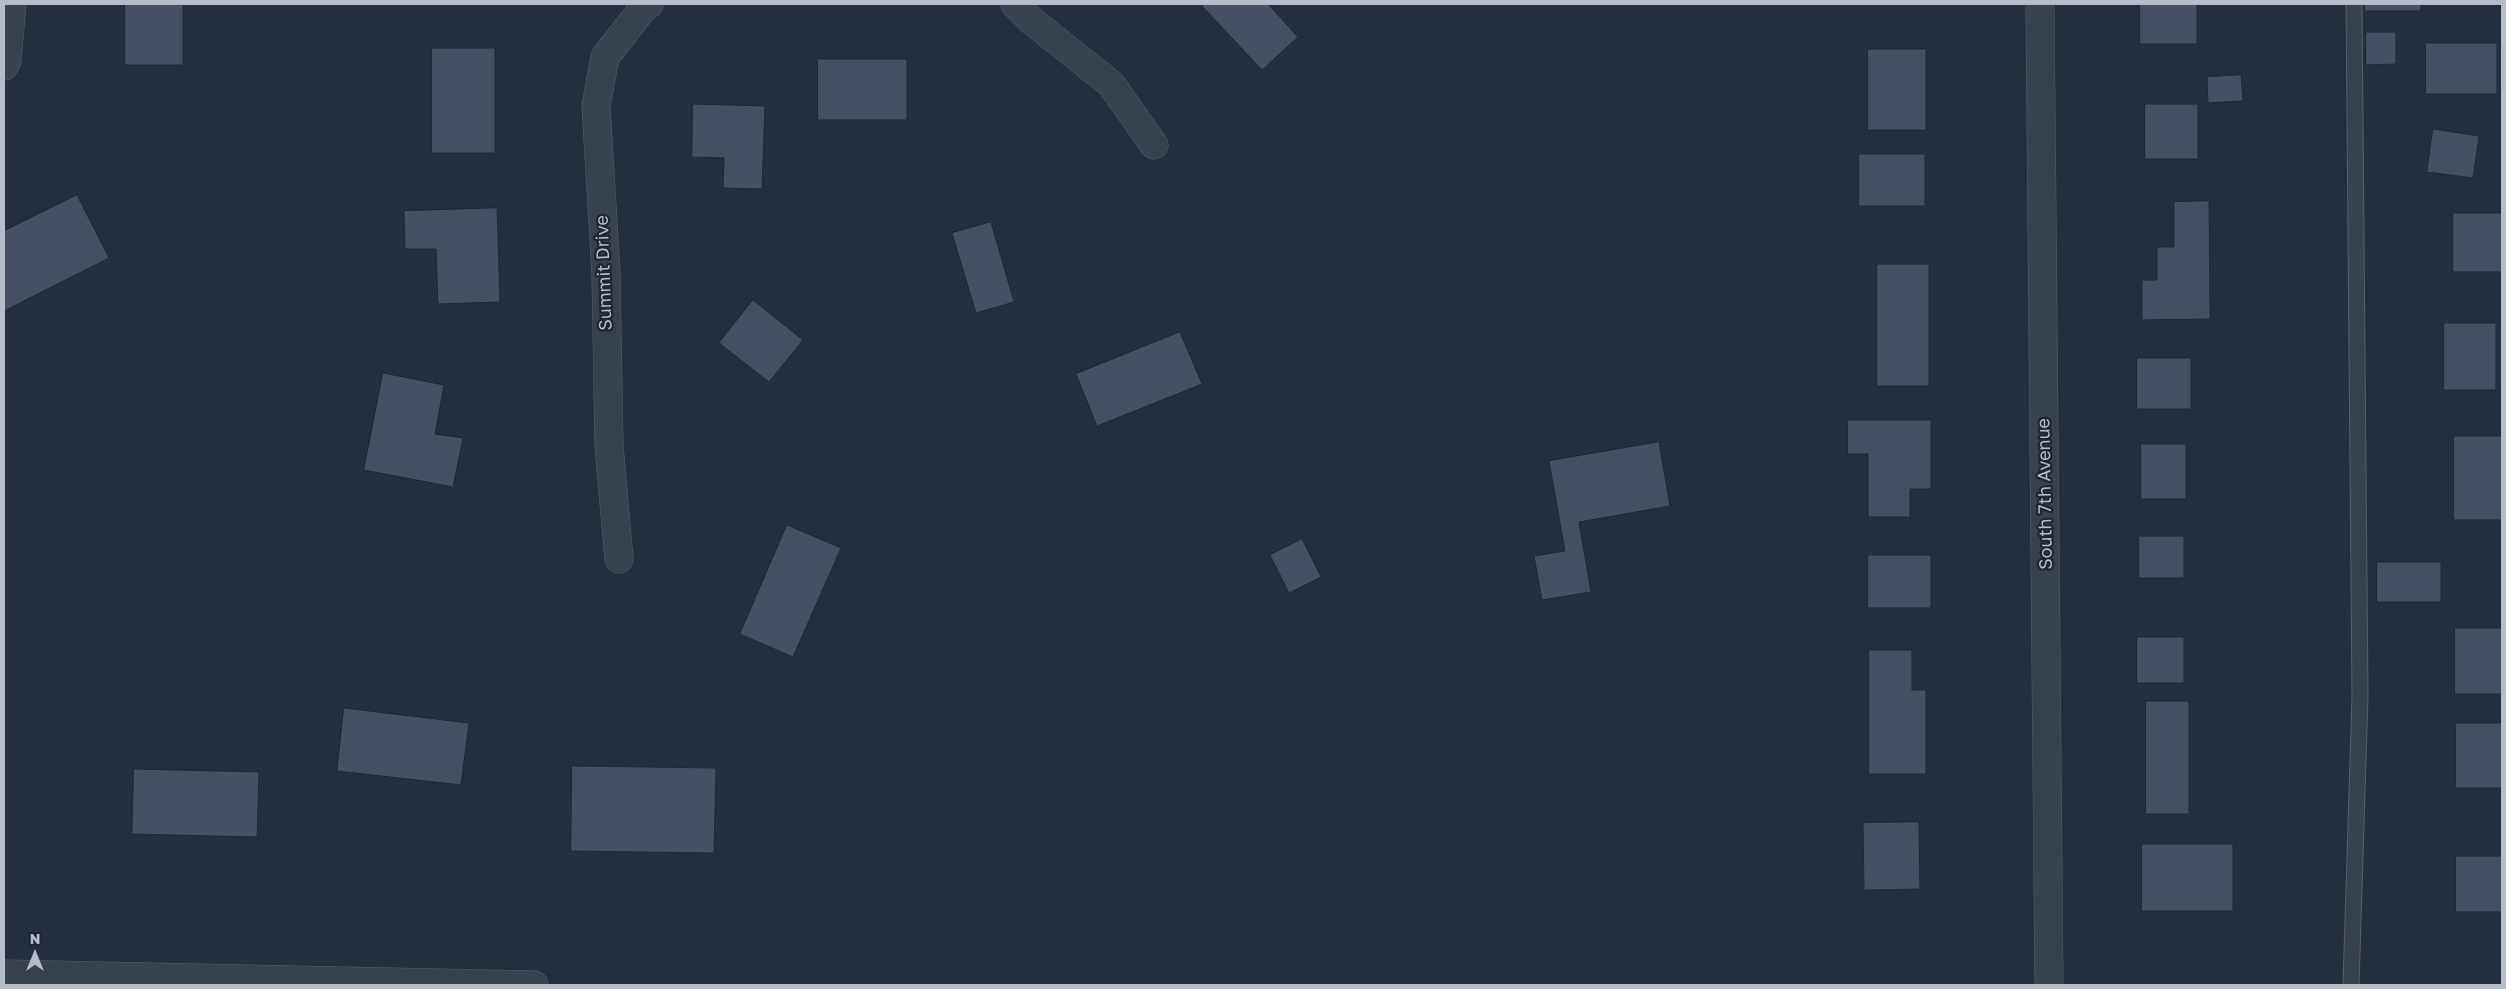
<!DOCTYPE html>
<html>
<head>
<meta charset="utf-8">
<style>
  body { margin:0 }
  #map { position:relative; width:2506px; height:989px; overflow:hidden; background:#242f3e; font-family:"Golos Text",sans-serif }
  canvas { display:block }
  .frame { position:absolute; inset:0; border:5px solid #b4bcc9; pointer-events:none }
  .north { position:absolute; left:10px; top:929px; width:50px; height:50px; -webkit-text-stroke:4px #1d2633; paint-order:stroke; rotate:0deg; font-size:14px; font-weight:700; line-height:20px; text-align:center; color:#b4bcc9 }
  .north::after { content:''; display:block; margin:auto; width:18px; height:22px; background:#b4bcc9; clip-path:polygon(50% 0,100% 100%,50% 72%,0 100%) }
</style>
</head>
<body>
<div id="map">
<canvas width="2506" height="989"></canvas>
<div class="frame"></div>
<div class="north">N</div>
</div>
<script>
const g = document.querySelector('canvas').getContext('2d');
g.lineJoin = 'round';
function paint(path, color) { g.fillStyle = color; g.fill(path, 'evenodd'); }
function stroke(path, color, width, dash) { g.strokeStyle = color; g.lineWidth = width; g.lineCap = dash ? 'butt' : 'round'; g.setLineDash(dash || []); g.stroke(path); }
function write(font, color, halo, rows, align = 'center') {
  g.font = font + ' "Golos Text",sans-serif'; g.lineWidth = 4.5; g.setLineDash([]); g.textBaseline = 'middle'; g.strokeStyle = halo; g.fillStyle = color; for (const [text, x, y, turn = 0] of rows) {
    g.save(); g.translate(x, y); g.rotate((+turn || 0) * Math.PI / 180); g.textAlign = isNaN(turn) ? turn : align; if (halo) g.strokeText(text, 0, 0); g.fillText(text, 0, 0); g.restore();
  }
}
const building = new Path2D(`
  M125 4H183V65H125Z
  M1204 4H1268L1298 37 1262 70 1202 6Z
  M2140 4H2197V44H2140Z
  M2365 4H2421V11H2365Z
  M2366 32H2396V64L2366 65Z
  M2426 43H2497V94H2426Z
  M432 48H495V153H432Z
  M1868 49H1926V130H1868Z
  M818 59H907V120H818Z
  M2241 75 2243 101 2208 103 2207 77Z
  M693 104 765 106 762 189 723 188 724 158 692 157Z
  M2145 104H2198V159H2145Z
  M2433 129 2479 136 2473 178 2427 172Z
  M1859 154H1925V206H1859Z
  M77 195 109 258 4 311V231Z
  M2209 201 2210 319 2142 320V280H2157V247H2174V202Z
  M497 208 500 302 438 304 436 249H405L404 211Z
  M2453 213H2502V272H2453Z
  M991 222 1014 302 976 313 952 233Z
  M1877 264H1929V386H1877Z
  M753 300 803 340 769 382 719 343Z
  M2444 323H2496V390H2444Z
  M1180 332 1202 384 1097 426 1076 374Z
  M2137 358H2191V409H2137Z
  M383 373 444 385 435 434 463 438 453 487 364 470Z
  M1848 420H1931V489H1910V517H1868V454H1848Z
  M2454 436H2502V520H2454Z
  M1659 442 1670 506 1579 522 1591 592 1542 600 1534 556 1565 551 1549 461Z
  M2141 444H2186V499H2141Z
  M787 525 841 548 793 657 740 634Z
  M2139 536H2184V578H2139Z
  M1302 539 1321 577 1289 593 1270 555Z
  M1868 555H1931V608H1868Z
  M2377 562H2441V602H2377Z
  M2455 628H2502V694H2455Z
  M2137 637H2184V683H2137Z
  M1869 650H1912V690H1926V774H1869Z
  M2146 701H2189V814H2146Z
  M344 708 469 723 461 785 337 771Z
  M2456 723H2502V788H2456Z
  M572 766 716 768 714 853 571 851Z
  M134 769 259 772 257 837 132 834Z
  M1919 822 1920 889 1864 890 1863 823Z
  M2142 844H2233V911H2142Z
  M2456 856H2502V912H2456Z`);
paint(building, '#455162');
stroke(building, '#1f2835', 1);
const service = new Path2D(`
  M2351 985 2360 697 2354 4`);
const minor = new Path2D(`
  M1015 4 1032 21 1111 84 1154 145
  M4 66 7 61 12 4
  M619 559 609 446 606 273 596 106 605 57 644 7 649 4`);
const tertiary = new Path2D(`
  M2040 4 2049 985
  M4 974 534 985`);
stroke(service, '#565f6c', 17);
stroke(minor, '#565f6c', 29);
stroke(tertiary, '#565f6c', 29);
stroke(service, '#38414e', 15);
stroke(minor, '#38414e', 28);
stroke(tertiary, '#38414e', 28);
write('18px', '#b4bcc9', '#1d2633', [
  ["Summit Drive",604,273,-92],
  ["South 7th Avenue",2045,494,-91]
]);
</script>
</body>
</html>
